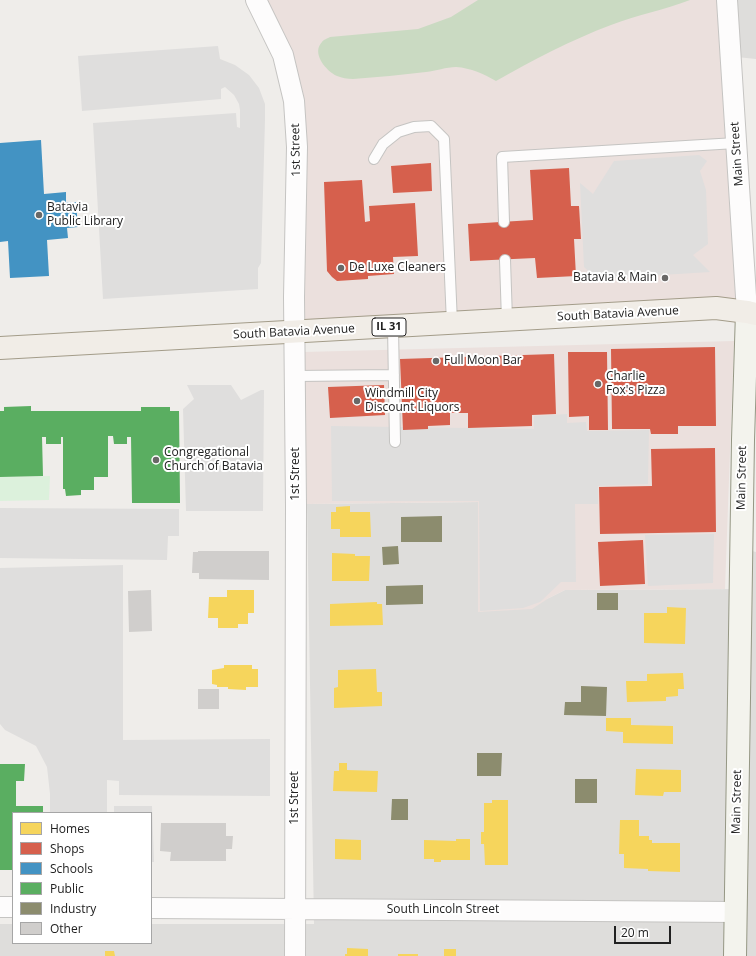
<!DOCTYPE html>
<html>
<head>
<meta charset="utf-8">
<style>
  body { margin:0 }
  #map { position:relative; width:756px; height:956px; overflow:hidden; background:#efedea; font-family:"Open Sans",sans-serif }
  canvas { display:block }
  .legend { position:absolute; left:12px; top:812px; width:140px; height:132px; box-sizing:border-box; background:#fff; border:1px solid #a6a6a6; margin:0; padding:5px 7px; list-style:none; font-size:12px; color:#212121 }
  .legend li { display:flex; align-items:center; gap:8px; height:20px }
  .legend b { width:20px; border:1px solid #a6a6a6 }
  .scale { position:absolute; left:614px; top:926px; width:57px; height:18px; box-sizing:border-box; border:2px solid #212121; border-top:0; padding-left:5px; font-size:12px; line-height:14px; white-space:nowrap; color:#212121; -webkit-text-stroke:3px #fff; paint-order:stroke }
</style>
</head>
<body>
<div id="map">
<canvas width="756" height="956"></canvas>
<ul class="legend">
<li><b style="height:11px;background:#f6d55c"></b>Homes</li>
<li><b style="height:11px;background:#d6604d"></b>Shops</li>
<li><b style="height:11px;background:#4393c3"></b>Schools</li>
<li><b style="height:11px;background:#5aae61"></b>Public</li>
<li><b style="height:11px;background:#8c8c6e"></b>Industry</li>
<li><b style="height:11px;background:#d0cecc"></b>Other</li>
</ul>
<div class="scale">20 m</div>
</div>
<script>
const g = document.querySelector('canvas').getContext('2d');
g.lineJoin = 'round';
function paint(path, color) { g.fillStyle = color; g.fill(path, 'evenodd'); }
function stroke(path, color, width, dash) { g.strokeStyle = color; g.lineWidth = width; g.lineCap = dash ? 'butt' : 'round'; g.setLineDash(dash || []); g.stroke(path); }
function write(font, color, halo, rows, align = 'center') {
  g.font = font + ' "Open Sans",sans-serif'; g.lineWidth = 4; g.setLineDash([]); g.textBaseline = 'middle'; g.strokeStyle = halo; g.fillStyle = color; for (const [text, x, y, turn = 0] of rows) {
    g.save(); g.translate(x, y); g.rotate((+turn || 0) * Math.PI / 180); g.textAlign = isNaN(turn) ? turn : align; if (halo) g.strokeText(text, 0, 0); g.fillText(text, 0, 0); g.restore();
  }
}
paint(new Path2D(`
  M733 0H756V59L737 57Z
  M478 502V612L549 598 565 590 751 589 752 551 756 552V956H0V924H13V943H151V924H314L307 504Z`), '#dedddb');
paint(new Path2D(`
  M266 0H720L741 301 302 324 304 145Z
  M734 341 725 589 565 590 549 598 532 609 478 612V502L307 504 303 352Z`), '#ebe0dd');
paint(new Path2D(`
  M478 0H690C664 10 637 15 611 25 571 40 533 60 496 81 484 74 471 68 456 67 446 67 436 71 426 72 402 75 377 77 353 79 347 79 342 78 337 76 326 71 311 53 322 42 323 40 328 38 330 37L418 29 451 17Z`), '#cadac2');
paint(new Path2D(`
  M50 476 49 500 0 501V477Z`), '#dcf1dc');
paint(new Path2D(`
  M218 46 220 59 235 65 249 75 259 88 265 104V120L261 263 258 268V289L103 299 93 123 236 113 237 127 240 128V110L239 104 234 95 225 87 221 89V99L82 111 78 56Z
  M699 155 707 161 700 171 706 190 708 244 693 255 710 272 597 279 584 267 580 183 593 194 614 161Z
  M187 385H231L241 400 261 390H264L263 511H186L183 409 194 399Z
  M567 414V423L586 422 587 431 649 430 648 484 598 486V504H575L576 582H561L540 602 523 608 480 611 479 501H332L331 426 534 429V416Z
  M0 508 179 509V536H168L167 560 0 558Z
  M714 534 713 583 648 586 645 535Z
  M123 565V740L270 739V796L119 795V781L107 780V813H50V794L47 767 36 746 5 730 0 724V568Z
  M114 806H152L154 862H151V813H114Z`), '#dfdedd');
paint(new Path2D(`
  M350 506V512H370L371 537H340V529H331V512H336V507Z
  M332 553 355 554V556H370L369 581H332Z
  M227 590H254V613H248V624H238V628H218V618H208L209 597H227Z
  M377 602V604H382L383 625 330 626V604Z
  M667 607 686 608 685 644 644 643V613H667Z
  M224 665H252V669H258V687H246V690L228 689V687H217V685L212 684V670L224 668Z
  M376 669 377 692H382V706L334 708V688L338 687V670Z
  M683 673 684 689H678V696L666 697V701L627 702 626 681H647V674Z
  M606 718H631V725L673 726V744L623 743V732L606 731Z
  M339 763H347V770L378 771 377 792 333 791 334 771H339Z
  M636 769 681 770V792H664L663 796 635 795Z
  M492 800H508V865H485L484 844H481V832H484V803H492Z
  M620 820H639V836H649V840H652V843H680V872L648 871V869L624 868V854H619Z
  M335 839 361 840V860L335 859Z
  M456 839H470V860H441V862H434V859H424V840L456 841Z
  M347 948 368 949V956H345V954H347Z
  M444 949H456V956H444Z
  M105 951H114L115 956H105Z
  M398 954H418V956H398Z`), '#f6d55c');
paint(new Path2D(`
  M431 163 432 191 393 193 391 166Z
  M569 168 571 206H579L581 239H574L576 276 537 278 535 258 470 261 468 224 533 220 530 170Z
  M362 180 365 222 370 221 369 206 415 203 418 256 393 257 394 274 368 276V279L337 281 332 277 327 271 324 182Z
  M715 347 716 426H678V434H651L650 429H612L611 349Z
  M568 352H607L608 430H589V416L569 417Z
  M554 354 556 414 532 415V426L468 428V413H450V425L428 426V429L403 430 400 359Z
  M384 385 385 415 330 418 328 387Z
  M715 448 716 532 600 534 599 487 652 486 651 449Z
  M643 540 645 584 600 586 598 542Z`), '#d6604d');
paint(new Path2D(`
  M41 140 44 194 66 192V202H76L78 227 67 228 68 238 47 240 49 276 10 278 8 241 0 242V143Z`), '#4393c3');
paint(new Path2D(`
  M31 406V411H141V407H170V411H179L180 503H132L131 437H127V444H114L113 436H108V477H94V490H81V495L66 496 65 489H63V437H61V444H46V437H42L43 476 0 477V411H4V407Z
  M0 764H25L24 781H16V806H43V813H13V870H0Z`), '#5aae61');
paint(new Path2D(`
  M442 516V542H401V517Z
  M398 546 399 564 383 565 382 547Z
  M423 585V604L386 605V586Z
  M597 593H618V610H597Z
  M581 686 607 687 606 716 564 715 565 702H581Z
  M477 753H502L501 776H477Z
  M575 779H597V803H575Z
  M392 799H408V820H391Z`), '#8c8c6e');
paint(new Path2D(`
  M198 551H269V580L199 579V573H192L193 552H198Z
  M151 590 152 631 129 632 128 591Z
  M198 689H219V709H198Z
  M161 823H226V836H233L232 849H226V861H170L171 852 160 851Z`), '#d0cecc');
const lane = new Path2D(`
  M374 159 383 144 398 132 414 127 431 126 444 139 452 323
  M504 222 502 157 736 143
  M505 260 507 320
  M393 327 395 442
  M295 376 394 375`);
const street = new Path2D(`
  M256 0 283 55 294 101 297 147 294 297 296 506 295 956
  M727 0 747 312
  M0 907H13
  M151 908 736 912`);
const secondary = new Path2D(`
  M735 956 743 440 747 312`);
const primary = new Path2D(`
  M0 348 716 308 747 312 756 314`);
stroke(lane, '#c5c4c2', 12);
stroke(street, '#c5c4c2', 22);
stroke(secondary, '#959784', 24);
stroke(primary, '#a39c89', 24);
stroke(lane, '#fdfcfc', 10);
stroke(street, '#fdfcfc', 20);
stroke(secondary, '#f3f3ed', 22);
stroke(primary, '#f1ede7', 22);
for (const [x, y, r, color] of [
  [39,215,4,"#696867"],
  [341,268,4,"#696867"],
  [665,278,4,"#696867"],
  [436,361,4,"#696867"],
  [598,384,4,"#696867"],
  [357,401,4,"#696867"],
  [156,460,4,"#696867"]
]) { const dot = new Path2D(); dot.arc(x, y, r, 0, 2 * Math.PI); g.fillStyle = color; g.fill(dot); stroke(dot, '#fff', 1.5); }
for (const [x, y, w] of [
  [389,327,34]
]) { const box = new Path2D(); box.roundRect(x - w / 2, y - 9, w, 18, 3); g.fillStyle = '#fff'; g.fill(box); stroke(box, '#212121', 1); }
write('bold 11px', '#212121', null, [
  ["IL 31",389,327]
]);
write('12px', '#212121', '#fff', [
  ["1st Street",296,150,-91],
  ["Main Street",737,154,-94],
  ["South Batavia Avenue",618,314,-3],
  ["South Batavia Avenue",294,332,-3],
  ["1st Street",296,474,-90],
  ["Main Street",742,478,-89],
  ["1st Street",295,798,-90],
  ["Main Street",737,802,-89],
  ["South Lincoln Street",443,910]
]);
write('12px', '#212121', '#fff', [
  ["Batavia",47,208],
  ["Public Library",47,222],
  ["De Luxe Cleaners",349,268],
  ["Batavia & Main",657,278,"right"],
  ["Full Moon Bar",444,361],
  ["Charlie",606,377],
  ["Fox's Pizza",606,391],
  ["Windmill City",365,394],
  ["Discount Liquors",365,408],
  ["Congregational",164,453],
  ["Church of Batavia",164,467]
], 'left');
</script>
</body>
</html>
